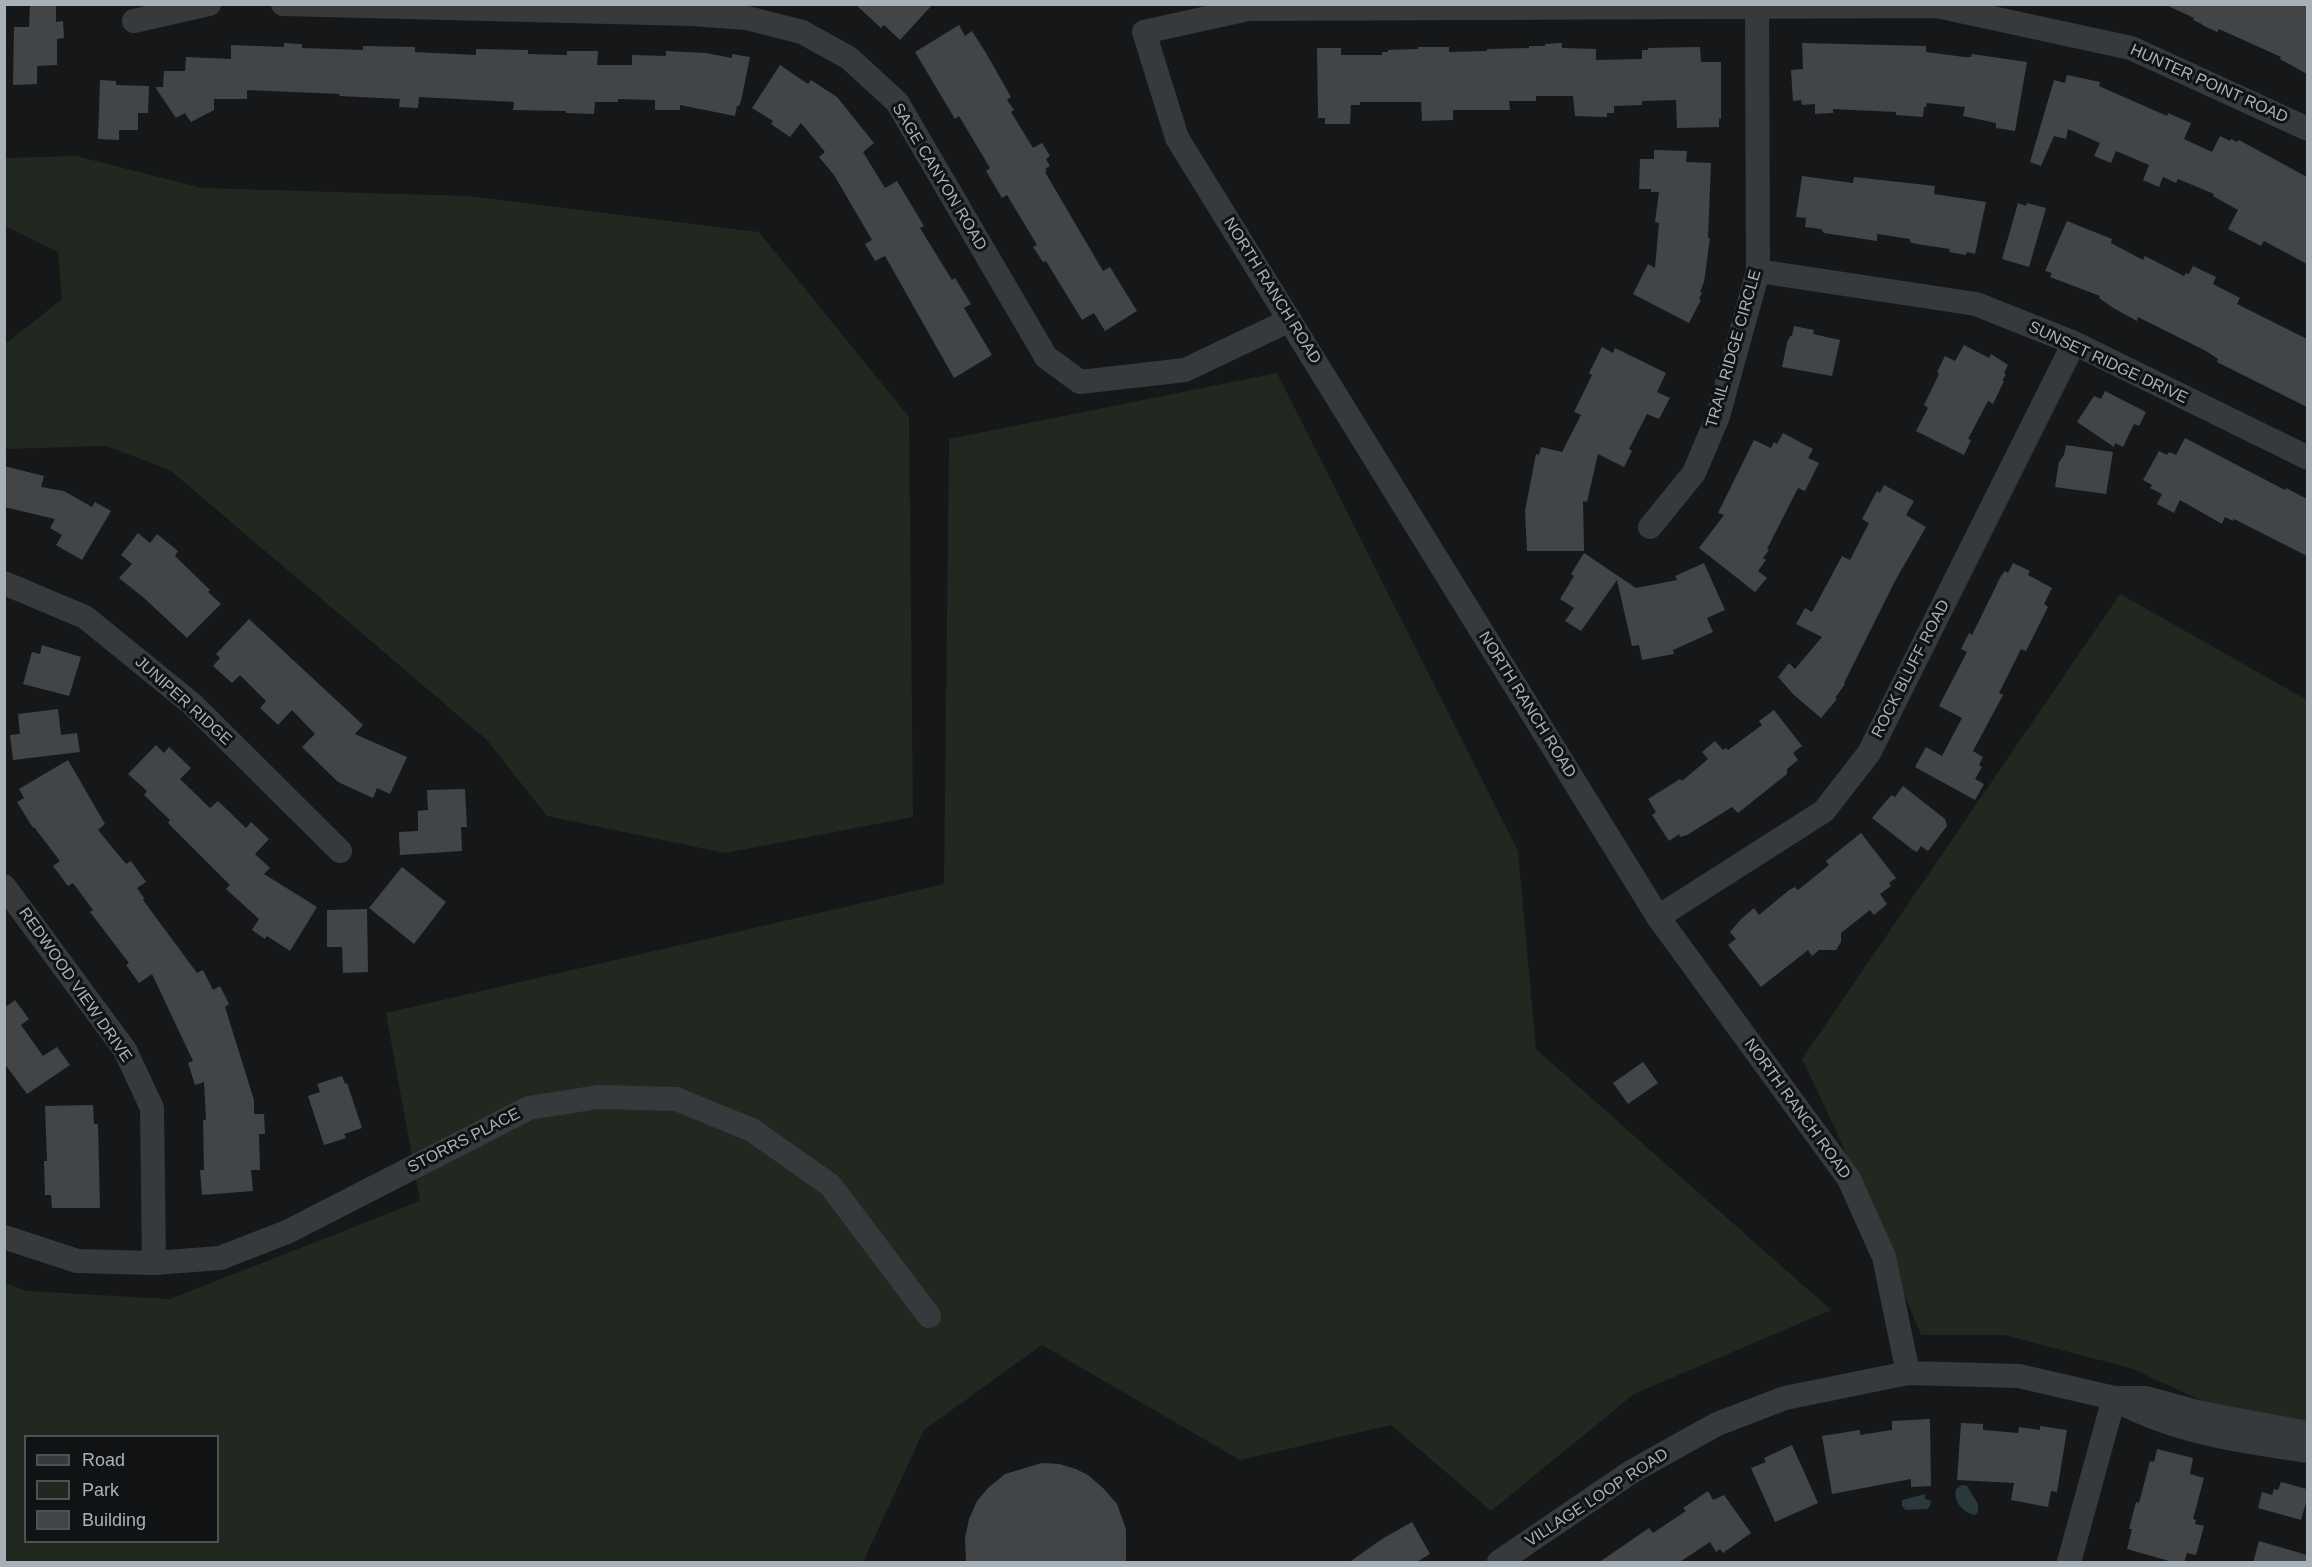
<!DOCTYPE html>
<html>
<head>
<meta charset="utf-8">
<style>
  body { margin:0 }
  #map { position:relative; width:2312px; height:1567px; overflow:hidden; background:#161718; font-family:Helvetica,sans-serif }
  canvas { display:block }
  .frame { position:absolute; inset:0; border:6px solid #a8b1b8; pointer-events:none }
  .legend { position:absolute; left:24px; top:1435px; width:195px; height:108px; box-sizing:border-box; background:#111213; border:2px solid #4d5255; margin:0; padding:8px 10px; list-style:none; font-size:18px; color:#a8b1b8 }
  .legend li { display:flex; align-items:center; gap:12px; height:30px }
  .legend b { width:30px; border:2px solid #4d5255 }
</style>
</head>
<body>
<div id="map">
<canvas width="2312" height="1567"></canvas>
<div class="frame"></div>
<ul class="legend">
<li><b style="height:8px;background:#373a3d"></b>Road</li>
<li><b style="height:16px;background:#212820"></b>Park</li>
<li><b style="height:16px;background:#424548"></b>Building</li>
</ul>
</div>
<script>
const g = document.querySelector('canvas').getContext('2d');
g.lineJoin = 'round';
function paint(path, color) { g.fillStyle = color; g.fill(path, 'evenodd'); }
function stroke(path, color, width, dash) { g.strokeStyle = color; g.lineWidth = width; g.lineCap = dash ? 'butt' : 'round'; g.setLineDash(dash || []); g.stroke(path); }
function write(font, color, halo, rows, align = 'center') {
  g.font = font + ' Helvetica,sans-serif'; g.lineWidth = 6; g.setLineDash([]); g.textBaseline = 'middle'; g.strokeStyle = halo; g.fillStyle = color; for (const [text, x, y, turn = 0] of rows) {
    g.save(); g.translate(x, y); g.rotate((+turn || 0) * Math.PI / 180); g.textAlign = isNaN(turn) ? turn : align; if (halo) g.strokeText(text, 0, 0); g.fillText(text, 0, 0); g.restore();
  }
}
paint(new Path2D(`
  M76 156 202 188 468 196 759 232 909 417 913 817 725 853 547 816 486 739 170 470 106 446 5 449V344L62 299 58 252 5 226V158Z
  M1277 373 1518 851 1536 1049 1831 1310 1634 1394 1491 1511 1391 1425 1240 1460 1042 1345 924 1430 863 1562H5V1283L27 1291 170 1299 420 1201 386 1013 944 884 949 439ZM26 1436H218V1542H26Z
  M2120 594 2307 700V1421L2207 1403 2130 1368 2004 1335H1921L1834 1126 1802 1059Z`), '#212820');
paint(new Path2D(`
  M1962 1485 1967 1486 1978 1504V1512L1975 1515C1963 1513 1953 1501 1956 1489Z
  M1925 1494V1499L1931 1501 1930 1506 1927 1509 1906 1510 1902 1506V1500Z`), '#2c393c');
paint(new Path2D(`
  M30 4H56V22L63 21 64 38 57 39V65L37 66V84L13 85 14 27H29Z
  M855 4H933L900 40 884 25 881 28Z
  M2164 4H2307V74L2280 59 2281 57 2219 29 2217 32 2202 25V24L2193 20 2194 18Z
  M959 25 965 36 972 31 986 53 1011 97 1007 100 1014 110 1011 112 1033 148 1042 143 1050 156 1046 159 1050 166 1045 169 1047 171 1045 172 1103 271 1110 267 1137 311 1105 331 1094 313 1082 320 1046 261 1043 262 1033 247 1037 245 1007 195 1002 198 986 171 990 168 959 116 955 119 915 52Z
  M284 43 302 44V48L363 50V46L415 47V52L476 55V49L528 50V54L567 55V51H598L597 65H632V55L666 56V51L706 53 732 58V54L750 57 741 101 739 106H737L735 116 680 105V110H655V100L618 99V102H595L594 114 566 113V111L513 110 514 102 419 97 418 108 399 107 400 99 339 96 340 94 247 90V99H214V110L191 122 185 113 176 118 155 87H163L164 71H185L186 57 231 59V45L284 47Z
  M1562 43V48L1596 49V60L1642 59V50H1648V48L1700 47 1701 62H1721V119L1719 118V127L1677 128 1676 100 1642 101V105L1614 106V113H1607V117L1575 116 1573 96H1536V101H1509L1510 110H1453V120L1422 121 1421 102H1360V105H1351L1350 124H1325V118H1318L1317 48H1341V55H1382V52H1388V50L1418 49V47H1449V52L1487 51V49L1529 48V46H1545V44Z
  M1802 43 1926 46V52L1964 57H1971L1972 54 2027 62 2015 131 1996 128V123L1963 116 1965 107 1927 103 1926 107H1924L1923 117 1896 115V112L1833 109V113L1815 114V104L1802 105 1801 100 1793 101 1791 70 1803 69Z
  M780 65 808 84 811 80 837 97 874 143 863 152 885 188 897 181 924 226 920 228 952 280 955 278 971 304 964 308 992 355 954 378 885 256 875 261 865 244 872 240 834 175 819 157 825 152 801 123 790 137 771 124 773 121 752 108Z
  M2067 75 2100 82 2099 86 2167 116 2168 113 2191 123 2184 139 2212 152 2220 136 2230 141 2231 139 2237 142 2239 140 2307 177V264L2264 241 2261 246 2228 229 2238 210 2213 196 2214 194 2178 179 2176 183 2163 177 2159 187 2143 180 2149 165 2116 151 2111 163 2094 156 2100 143 2068 129 2066 139 2054 136 2041 166 2030 162 2054 80 2065 83Z
  M100 80 116 81V85L149 86 148 113H138V130H119V140L98 139Z
  M1654 150 1687 151 1686 162 1711 163 1708 238H1710L1704 282 1700 292 1702 293 1699 299 1701 300 1689 323 1633 294 1648 264 1655 268 1659 223 1655 222 1659 192H1651V189H1639L1640 159H1654Z
  M1802 176 1853 183 1854 177 1935 186 1934 194 1986 202 1975 254 1967 252 1966 255 1949 252 1950 249 1917 244 1910 242V239L1877 234V241L1824 233 1821 229 1805 227 1806 218 1796 217Z
  M2018 203 2026 206 2027 203 2046 208 2029 267 2002 259Z
  M2067 221 2112 239 2111 243 2143 260 2145 256 2184 276 2186 273 2189 274 2193 266 2216 277 2213 284 2240 298 2237 304 2307 339V407L2217 362 2218 359 2206 351 2138 317 2137 321 2115 309 2099 298 2100 296 2050 277 2052 273 2045 271Z
  M1794 326 1814 330 1813 334 1840 340 1832 376 1782 367 1787 343 1790 336H1792Z
  M1964 345 1989 358 1991 354 2008 365 2004 373 2006 374 2002 381H2004L1993 404 1988 401 1968 439 1971 440 1964 455 1916 431 1928 408 1924 405 1939 374 1937 372 1945 356 1955 361Z
  M1602 347 1613 353 1615 348 1666 373 1657 392 1670 398 1659 419 1647 414 1629 449 1632 451 1624 467 1598 454 1587 502 1583 501 1584 551H1527L1525 511 1536 454 1539 455 1541 447 1562 452 1581 415 1574 412 1592 375 1589 373Z
  M2105 391 2146 412 2139 426 2134 424 2123 447 2115 443 2114 447 2077 422 2094 396 2101 399Z
  M1783 433 1813 449 1808 458 1819 463 1805 491 1798 488 1767 549 1769 550 1763 558 1766 560 1758 571 1767 578 1755 592 1699 548 1724 515 1718 513 1754 440 1771 448 1774 442 1777 444Z
  M2185 438 2285 490 2286 488 2307 499V556L2234 519 2233 521 2225 517 2222 524 2180 500 2174 513 2157 504 2162 494 2150 488 2152 485 2143 480 2159 451 2167 455 2169 452 2176 455Z
  M2066 445 2113 452 2106 494 2055 487 2059 462 2064 455Z
  M4 466 44 476 41 487 64 491 92 507 95 502 111 511 82 560 56 545 62 535 50 528 55 519 4 507Z
  M1884 485 1914 501 1906 515 1926 527 1895 581 1844 683 1845 684 1835 698 1837 699 1821 718 1794 695 1778 677 1789 663 1795 669 1822 637 1796 624 1805 608 1812 612 1842 556 1850 560 1869 523 1862 519 1877 491 1880 493Z
  M138 533 150 543 157 534 178 551 175 556 210 590 208 592 221 604 187 638 144 598 119 578 132 564 121 555Z
  M1584 553 1636 588 1677 580 1675 576 1704 563 1725 610 1707 618 1713 632 1673 650 1674 654 1642 660 1639 645 1632 646 1617 580 1581 631 1565 621 1574 608 1560 599 1574 576 1571 574Z
  M2013 563 2030 571 2028 575 2052 588 2044 604 2048 607 2026 651 2021 649 1999 693 2003 695 1973 751 1983 757 1979 765 1982 767 1975 779 1984 784 1975 800 1915 767 1926 747 1942 756 1962 718 1939 706 1967 652 1961 649 1969 633 1972 635 2001 576 2005 571 2008 573Z
  M249 619 363 725 355 734 407 757 390 794 377 788 373 798 338 782 302 747 315 734 292 710 278 725 260 708 266 701 240 675 232 683 213 666 220 658 216 654Z
  M42 645 81 657 69 696 23 684 32 652 40 654Z
  M58 709 61 735 77 733 80 752 13 760 10 735 20 734 18 714Z
  M1774 710 1802 746 1793 753 1798 760 1787 769V774L1738 813 1732 807 1687 835 1680 837 1679 834 1669 841 1652 815 1656 812 1648 799 1680 779 1682 781 1708 759 1702 752 1715 741 1723 750 1726 748 1728 750 1762 725 1759 721Z
  M156 745 164 753 169 747 191 768 180 779 210 808 218 801 246 828 251 822 269 839 255 854 270 868 264 874 317 907 290 951 267 936 265 939 252 930 259 919 226 889 230 885 168 823 170 820 144 795 147 791 128 774Z
  M68 760 105 824 98 830 126 864 131 861 146 882 137 888 144 898 143 900 197 973 203 970 213 990 220 986 229 1004 225 1007 254 1100V1114H264L265 1134H259L260 1170H251L253 1191 202 1195 200 1170H204L203 1120H206L204 1082 195 1085 188 1063 193 1061 152 974 139 983 126 965 129 963 90 912 93 910 73 883 68 886 53 866 60 861 34 827 33 828 17 802 24 798 19 789Z
  M1903 786 1945 819 1947 826 1928 851 1921 846 1917 852 1913 850 1872 818 1887 800 1892 795 1895 797Z
  M465 789 467 827H461L462 851 400 855 399 832 418 831V811L428 810 427 790Z
  M1861 833 1896 878 1889 883 1891 886 1880 894 1887 904 1874 915 1870 910 1841 933V942L1836 950H1819L1812 956 1808 950 1761 987 1728 945 1736 939 1730 932 1741 919 1754 908 1759 915 1789 890 1795 887 1798 890 1829 865 1826 861Z
  M402 867 446 902 414 944 369 908Z
  M367 909 368 972 343 973 342 947H327V910Z
  M15 1000 29 1019 21 1025 43 1056 57 1047 70 1065 27 1094 4 1063V1003L7 1006Z
  M1643 1062 1658 1083 1628 1104 1613 1083Z
  M342 1076 345 1084 347 1083 362 1128 344 1134 346 1138 324 1145 308 1096 320 1092 317 1084Z
  M93 1105 94 1124H98L100 1208H52L51 1195H45L44 1161H47L45 1106Z
  M1930 1419 1931 1486 1911 1487V1479L1832 1494 1822 1436 1860 1430V1435L1892 1430V1421Z
  M1961 1423 1983 1424V1430L2018 1433 2019 1427 2040 1430V1426L2067 1430 2057 1492 2051 1491 2048 1507 2011 1500 2014 1483 1957 1480Z
  M1792 1445 1818 1503 1775 1522 1751 1468 1766 1462 1764 1458Z
  M2157 1449 2193 1458 2190 1474 2204 1478 2193 1519 2196 1520 2195 1524 2204 1526 2196 1555 2187 1553 2184 1563H2176L2127 1549 2132 1529H2129L2136 1502 2139 1503 2150 1461 2154 1462Z
  M1042 1463 1059 1464 1076 1469 1088 1475 1104 1489 1117 1504 1126 1529V1563H966L965 1538 969 1519 977 1501 988 1488 1005 1474Z
  M2281 1482 2307 1489V1499L2301 1520 2258 1508 2262 1492 2272 1495 2274 1489 2278 1490Z
  M1708 1491 1713 1500 1724 1495 1751 1533 1723 1553 1720 1549 1716 1552 1710 1542 1678 1563H1598L1649 1528 1653 1533 1686 1511 1683 1508Z
  M1412 1522 1430 1554 1415 1563H1348L1382 1539Z
  M2259 1541 2307 1555V1563H2253Z`), '#424548');
stroke(new Path2D(`
  M283 4 692 14 747 18 802 32 849 58 897 102 1046 357 1080 382 1185 370 1290 320
  M134 21 209 4
  M1758 271 1976 304 2074 343 2308 458
  M1650 527 1694 473 1718 416 1758 271 1757 7
  M4 583 85 617 192 704 340 851
  M4 886 125 1050 152 1108 154 1263
  M1658 917 1824 811 1869 753 2074 343
  M4 1237 77 1261 154 1263 220 1258 287 1232 529 1108 598 1097 676 1099 752 1130 830 1185 929 1316
  M1908 1373 1884 1257 1849 1179 1658 917 1177 138 1144 32 1248 9 1937 6 2131 48 2308 129
  M2116 1400C2174 1432 2243 1442 2308 1451
  M1499 1562 1631 1472 1717 1424 1785 1398 1908 1373 2019 1376 2114 1398H2146L2201 1413 2308 1433
  M2069 1562 2114 1398`), '#373a3d', 24);
write('16px', '#a8b1b8', '#111213', [
  ["HUNTER POINT ROAD",2209,84,24],
  ["SAGE CANYON ROAD",939,177,59],
  ["NORTH RANCH ROAD",1272,291,58],
  ["TRAIL RIDGE CIRCLE",1734,349,-74],
  ["SUNSET RIDGE DRIVE",2108,363,25],
  ["ROCK BLUFF ROAD",1911,669,-63],
  ["JUNIPER RIDGE",183,701,42],
  ["NORTH RANCH ROAD",1527,705,58],
  ["REDWOOD VIEW DRIVE",75,985,55],
  ["NORTH RANCH ROAD",1797,1109,54],
  ["STORRS PLACE",464,1141,-27],
  ["VILLAGE LOOP ROAD",1597,1498,-33]
]);
</script>
</body>
</html>
